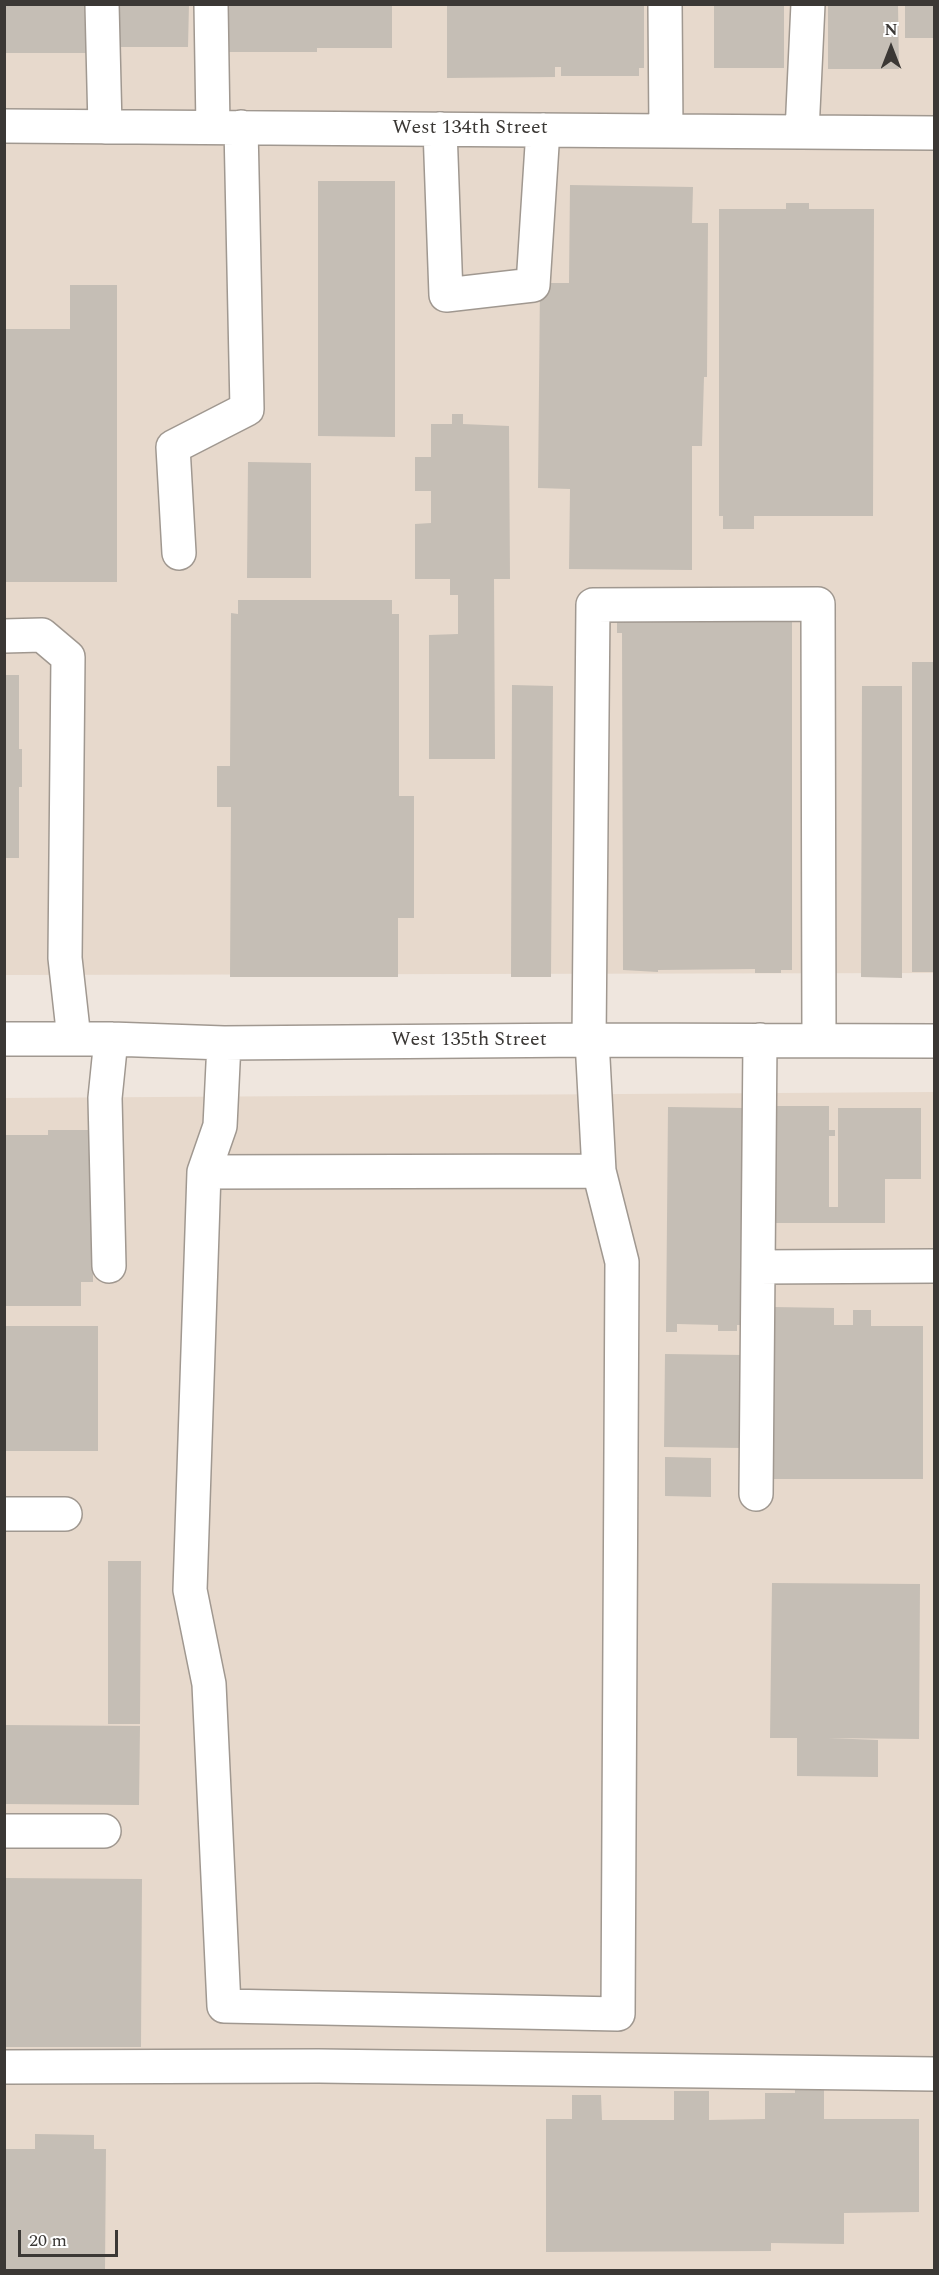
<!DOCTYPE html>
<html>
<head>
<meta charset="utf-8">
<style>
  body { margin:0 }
  #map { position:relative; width:939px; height:2275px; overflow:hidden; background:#efe6de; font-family:Spectral,serif }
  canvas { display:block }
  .frame { position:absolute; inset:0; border:6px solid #3b3835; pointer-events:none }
  .north { position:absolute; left:861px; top:18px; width:60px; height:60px; -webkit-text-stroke:4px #fff; paint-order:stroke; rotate:0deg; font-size:16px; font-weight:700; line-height:24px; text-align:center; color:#3b3835 }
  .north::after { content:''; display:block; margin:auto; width:21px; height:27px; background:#3b3835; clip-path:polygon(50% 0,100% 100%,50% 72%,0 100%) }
  .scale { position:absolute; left:18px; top:2230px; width:100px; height:27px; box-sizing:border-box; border:3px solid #3b3835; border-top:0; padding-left:8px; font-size:18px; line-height:21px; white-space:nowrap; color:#3b3835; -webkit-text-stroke:4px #fff; paint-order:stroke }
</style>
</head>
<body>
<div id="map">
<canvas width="939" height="2275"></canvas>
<div class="frame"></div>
<div class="north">N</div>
<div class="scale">20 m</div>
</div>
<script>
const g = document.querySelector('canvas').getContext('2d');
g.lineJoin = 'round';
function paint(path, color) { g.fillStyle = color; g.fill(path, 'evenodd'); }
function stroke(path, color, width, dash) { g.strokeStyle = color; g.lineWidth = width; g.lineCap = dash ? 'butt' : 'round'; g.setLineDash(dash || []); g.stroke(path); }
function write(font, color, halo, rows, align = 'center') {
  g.font = font + ' Spectral,serif'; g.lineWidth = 6; g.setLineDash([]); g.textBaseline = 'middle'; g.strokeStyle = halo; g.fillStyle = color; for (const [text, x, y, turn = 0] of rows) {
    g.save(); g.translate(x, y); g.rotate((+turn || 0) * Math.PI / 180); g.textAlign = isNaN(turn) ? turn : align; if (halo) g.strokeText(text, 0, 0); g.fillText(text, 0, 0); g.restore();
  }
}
paint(new Path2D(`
  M4 5H934V973L5 975Z
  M934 1092V2270H5L4 1098Z`), '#e7d9cc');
paint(new Path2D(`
  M4 4H87V53H4Z
  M120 4H189L188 47H120Z
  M222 4H392V48H317V52H220Z
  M447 4H644V68H639V76H561V67H555V77L447 78Z
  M714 4H784V68H714Z
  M828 4H898L899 69H828Z
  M905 4H934V38H905Z
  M318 181H395V437L318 436Z
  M570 185 693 187 692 223H708L707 377H704L702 446H692V570L569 569 570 489 538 488 540 283H569Z
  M786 203H809V209H874L873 516H754V529H723V516H719V209H786Z
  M70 285H117V582H4V329H70Z
  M452 414H463V424L509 426 510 579H494L495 759H429V635L458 634V595H450V579H415V524L431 523V491H415V457H431V424H452Z
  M248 462 311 463V578H247Z
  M238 600H392V614H399V796H414V918H398V977H230L231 807H217V766H230L231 613 238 614Z
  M792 615V970H781V973H755V969L658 970V972L623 970 622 633H617V616Z
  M912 662H934V972H912Z
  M4 675H19V749H22V787H19V858H4Z
  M512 685 553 686 551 977H511Z
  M862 686H902V978L861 977Z
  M775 1106H829V1130H835V1136H829V1207H838V1108H921V1179H885V1223H773Z
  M668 1107 744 1108 743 1325H737V1331H718V1325L677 1324V1332H666Z
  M48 1130H93V1282H81V1306H5V1135H48Z
  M773 1307 834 1308V1325H853V1310H871V1326H923V1479H773Z
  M4 1326H98V1451H4Z
  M665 1354 743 1355 742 1448 664 1447Z
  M665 1457 711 1458V1497L665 1496Z
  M108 1561H141L140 1724H108Z
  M772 1583 920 1584 919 1739 828 1738 878 1740V1777L797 1776V1738H770Z
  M4 1725 140 1726 139 1805 4 1804Z
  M5 1878 142 1879 141 2047H4Z
  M795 2090H824V2119H919V2212L844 2213V2244L771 2243V2251L546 2252V2119H572V2095H601L602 2120H674V2091H709V2120L765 2119V2093H795Z
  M35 2134 94 2135V2149H106L105 2270H4V2149H35Z`), '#c5beb5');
const minor = new Path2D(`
  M102 4 105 127
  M211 4 213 127
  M665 4 666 131
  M4 126 934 133
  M440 129 446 295 533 285 543 130
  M802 132 808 4
  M179 553 173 447 247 409 241 127
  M4 636 42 635 68 657 65 958 74 1039
  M4 1039H111L224 1043 589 1040 934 1041
  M589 1040 593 605 818 604 819 1040
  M224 1043 220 1126 204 1172 190 1590 209 1684 224 2006 618 2014 622 1262 599 1171 592 1040
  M204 1172 599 1171
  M109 1266 105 1098 111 1039
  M758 1267 934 1266
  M756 1494 760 1040
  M4 1514H65
  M4 1831H104
  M4 2067 319 2066 934 2074`);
stroke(minor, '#a09890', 36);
stroke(minor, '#fff', 33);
write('20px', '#3b3835', '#fff', [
  ["West 134th Street",470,129],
  ["West 135th Street",469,1041]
]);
</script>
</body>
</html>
